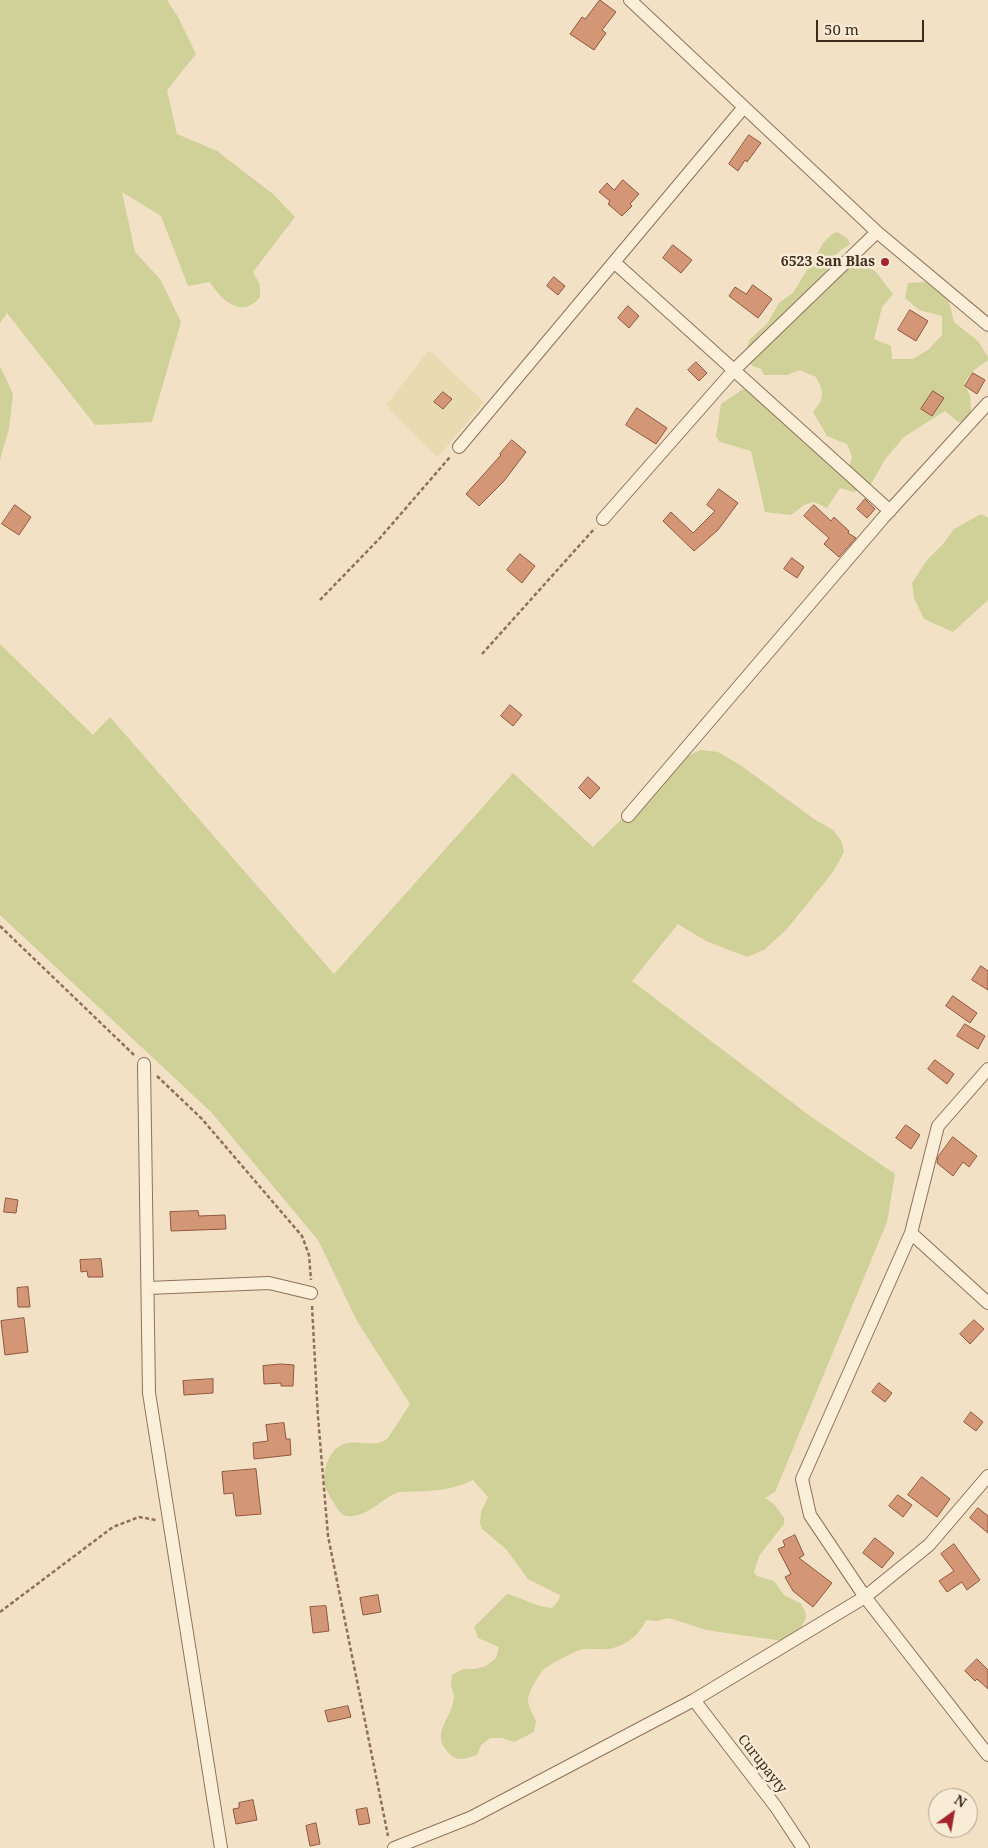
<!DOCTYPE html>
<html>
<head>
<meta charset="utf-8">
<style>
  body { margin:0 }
  #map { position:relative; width:988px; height:1848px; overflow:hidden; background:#f2e1c5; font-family:"Noto Serif",serif }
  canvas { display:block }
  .north { position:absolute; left:928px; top:1788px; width:50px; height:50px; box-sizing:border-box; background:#f8ecd6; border:1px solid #ae9f8c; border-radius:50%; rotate:32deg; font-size:14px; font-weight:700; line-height:20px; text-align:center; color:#3e2b1e }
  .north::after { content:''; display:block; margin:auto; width:18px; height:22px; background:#a3242f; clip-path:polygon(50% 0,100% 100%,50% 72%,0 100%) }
  .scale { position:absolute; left:816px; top:20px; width:108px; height:22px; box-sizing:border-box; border:2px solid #3e2b1e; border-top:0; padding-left:6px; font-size:15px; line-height:18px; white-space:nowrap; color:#3e2b1e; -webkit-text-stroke:4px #f8ecd6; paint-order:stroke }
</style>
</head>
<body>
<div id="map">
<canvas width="988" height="1848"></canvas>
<div class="north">N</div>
<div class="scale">50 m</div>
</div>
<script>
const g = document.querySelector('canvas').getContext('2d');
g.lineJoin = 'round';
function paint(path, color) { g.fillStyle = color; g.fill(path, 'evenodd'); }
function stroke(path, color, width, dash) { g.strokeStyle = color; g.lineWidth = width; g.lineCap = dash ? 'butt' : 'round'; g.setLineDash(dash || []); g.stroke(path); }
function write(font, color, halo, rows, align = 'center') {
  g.font = font + ' "Noto Serif",serif'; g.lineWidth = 5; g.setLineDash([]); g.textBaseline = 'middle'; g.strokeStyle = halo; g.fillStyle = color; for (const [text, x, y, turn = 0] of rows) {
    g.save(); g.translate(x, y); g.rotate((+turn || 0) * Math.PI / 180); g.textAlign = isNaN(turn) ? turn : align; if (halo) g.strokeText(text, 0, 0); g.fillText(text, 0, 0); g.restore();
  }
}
paint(new Path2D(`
  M429 350 484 402 437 458 386 405Z`), '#e8dbb2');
paint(new Path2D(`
  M0 0H167L178 17 196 54 167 90 177 134 217 151 273 194 295 217 253 272 260 285V297C242 320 221 300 210 282L188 286 161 216 122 192 135 252 160 279 181 322 152 422 95 425 7 313 0 323Z
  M837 232 847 238 850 244C847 247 844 247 840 251 833 257 827 266 825 276L847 265 856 269 862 263 876 272 893 294 882 307 874 339 891 346 892 359H913L928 350 942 335V316L919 310 905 298 908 283 925 282 948 298 954 322 978 341 988 357V360L973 371 964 383 970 396 972 423 958 422 945 411 904 437 886 458 871 484 854 492 840 488 827 508 814 502 804 505 791 515 765 512 751 451 720 442 716 437 721 404 749 385 849 469 852 457 847 444 827 436 813 412C825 398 824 392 816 377L800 370 787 375H764L761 369 752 366 746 355V350L750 339 767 324 779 303 793 293 824 242 832 234Z
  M0 366 13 394 9 429 0 460Z
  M981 514 988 518V600L953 632 924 619 914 598 912 583 927 560 943 544 954 529Z
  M0 644 93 735 110 717 334 974 513 773 593 847 686 757 700 750 718 752 743 767 814 819 833 830 841 840 844 852 833 872 786 930 764 950 747 957 706 941 678 924 632 981 810 1116 895 1174 887 1222 775 1492 765 1498 774 1504 784 1518V1524L759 1556 754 1572 757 1576 774 1581 784 1595 800 1603 805 1611 806 1617 799 1633 783 1641 706 1630 669 1618 657 1621 646 1620C640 1635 624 1647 608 1649 597 1650 588 1647 577 1651 572 1653 547 1666 544 1669 539 1674 528 1693 528 1699 528 1707 533 1714 536 1721L534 1732 514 1742 502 1738H490L481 1745 477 1755C468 1758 458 1762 451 1755 428 1735 451 1721 454 1698 454 1694 452 1690 451 1686 451 1683 452 1678 452 1675L463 1669H475L486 1666 496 1658 499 1647 478 1638 474 1627 507 1594C523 1598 536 1607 552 1608L559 1600 560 1595 528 1579 506 1549 482 1529 480 1523 481 1512 488 1497 473 1480C450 1492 424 1491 399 1492 381 1498 368 1518 347 1516 340 1515 338 1509 334 1503 331 1498 327 1492 325 1486 322 1474 327 1456 337 1448 354 1435 372 1451 388 1438L410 1404 357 1321 318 1240 211 1112 0 915Z`), '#cfd198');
const building = new Path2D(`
  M600 0 616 12 602 30 606 33 594 50 570 34 582 17 585 19Z
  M749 135 761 143 747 162 745 160 738 171 729 164Z
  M623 180 639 194 630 204 632 206 622 216 608 204 610 201 599 192 607 183 614 190Z
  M673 245 692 260 681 273 663 258Z
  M554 277 565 286 558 295 547 286Z
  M753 285 772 299 758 318 729 296 735 287 746 294Z
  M628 306 639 316 629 328 618 318Z
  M910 310 928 321 916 341 898 330Z
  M696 362 707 373 699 381 688 370Z
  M973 373 985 380 977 394 965 386Z
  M933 391 944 398 932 416 921 409Z
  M443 392 452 399 443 409 434 402Z
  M637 408 667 428 656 444 626 425Z
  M512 440 526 452 504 481 479 506 466 494 501 455 500 454Z
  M719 489 738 503 718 530 694 551 663 521 671 512 693 533 715 511 707 505Z
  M865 499 875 509 867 518 857 509Z
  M15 505 31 517 19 535 2 524Z
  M814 505 831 521 834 517 849 531 848 533 856 538 839 557 824 544 829 538 804 516Z
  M520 554 535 566 522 583 507 570Z
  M792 558 804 567 797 578 784 569Z
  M510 705 522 715 513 726 501 716Z
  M588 777 600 788 590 799 579 788Z
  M981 966 988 971V990L972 980Z
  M953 996 977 1013 970 1023 946 1006Z
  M965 1024 985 1036 978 1049 957 1036Z
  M935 1060 954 1074 947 1084 928 1069Z
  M906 1125 920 1135 911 1149 896 1138Z
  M953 1137 977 1156 969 1167 963 1162 953 1176 937 1163 938 1157Z
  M6 1198 18 1200 16 1213 4 1212Z
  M198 1211 199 1216 225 1215 226 1229 171 1231 170 1212Z
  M101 1259 103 1277H88L87 1271 81 1272 80 1260Z
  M28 1287 30 1307H18L17 1288Z
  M24 1318 28 1352 5 1355 1 1321Z
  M974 1320 984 1329 970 1344 960 1334Z
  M281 1364 294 1365 293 1386H281V1383L264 1384 263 1366Z
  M213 1379V1393L184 1395 183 1381Z
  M879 1383 892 1393 885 1402 872 1392Z
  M971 1412 983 1422 976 1431 964 1422Z
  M284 1423 286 1439H290L291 1455 254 1459 253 1443 268 1441 266 1425Z
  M256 1469 261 1514 236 1516 233 1493 224 1494 222 1472Z
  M922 1477 950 1499 937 1517 908 1495Z
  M898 1495 912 1505 903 1517 889 1506Z
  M978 1508 988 1516V1533L970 1518Z
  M795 1535 804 1555 799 1558 832 1583 813 1607 793 1591 785 1577 791 1574 778 1549 785 1546 783 1541Z
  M875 1538 894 1553 882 1568 863 1553Z
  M954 1544 980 1580 967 1590 962 1582 947 1592 939 1581 954 1571 941 1554Z
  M378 1595 381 1612 363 1615 360 1598Z
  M326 1606 329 1631 313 1633 310 1607Z
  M977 1659 988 1670V1689L977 1679 975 1681 965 1671Z
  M348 1706 351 1717 328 1722 325 1711Z
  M253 1800 257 1820 236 1824 233 1809 239 1808V1803Z
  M367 1808 370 1823 359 1825 356 1810Z
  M316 1823 320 1844 310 1846 306 1826Z`);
paint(building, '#d39778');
stroke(building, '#90573d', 1);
const street = new Path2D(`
  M630 0 877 232 988 325
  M614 262 890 511
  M459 447 744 107
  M603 519 734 370 877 232
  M628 816 883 518 988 403
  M144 1064 149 1393 221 1848
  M988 1069 938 1126 911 1233 802 1479 810 1515 865 1597 988 1755
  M911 1233 988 1303
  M148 1288 269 1283 311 1293
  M694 1700 776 1807 803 1848
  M394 1848 472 1817 694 1700 865 1597 929 1545 988 1476`);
stroke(street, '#8f7159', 14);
stroke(new Path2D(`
  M320 600 380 538 450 457
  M482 654 595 528
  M0 926 134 1055
  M157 1076 202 1119 302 1236 309 1255 311 1280
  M312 1306 318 1417 328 1536 388 1836
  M0 1612 113 1527 139 1517 156 1520`), '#8f7159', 2.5, [4, 2.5]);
stroke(street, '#fbefda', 12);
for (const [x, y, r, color] of [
  [885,262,5,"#a3242f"]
]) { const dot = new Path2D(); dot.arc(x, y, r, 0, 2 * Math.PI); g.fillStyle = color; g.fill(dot); stroke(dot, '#f8ecd6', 2); }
write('bold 14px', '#3e2b1e', '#f8ecd6', [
  ["6523 San Blas",875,262]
], 'right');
write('14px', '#3e2b1e', '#f8ecd6', [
  ["Curupayty",762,1764,52]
]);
</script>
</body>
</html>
